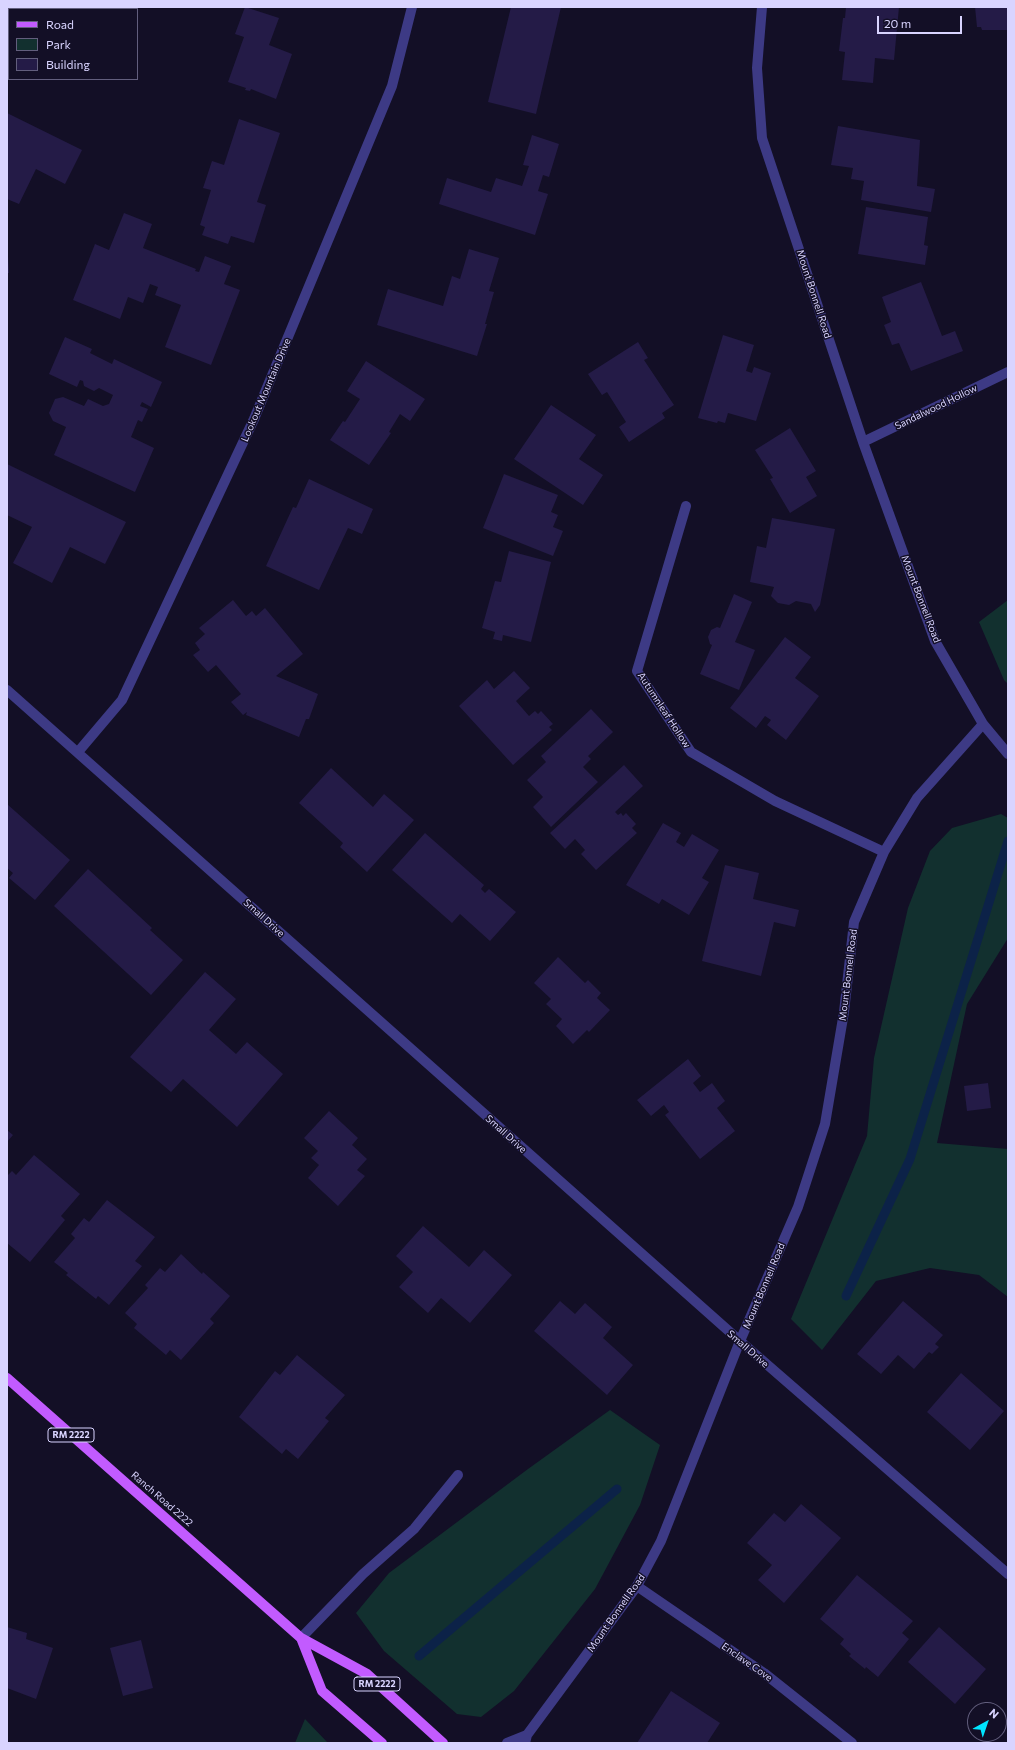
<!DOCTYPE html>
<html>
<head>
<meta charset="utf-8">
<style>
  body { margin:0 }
  #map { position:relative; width:1015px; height:1750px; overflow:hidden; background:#130f26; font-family:Commissioner,sans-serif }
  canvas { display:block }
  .frame { position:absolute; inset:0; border:8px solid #d9d4ff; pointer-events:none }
  .legend { position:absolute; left:8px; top:8px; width:130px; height:72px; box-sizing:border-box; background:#130f26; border:1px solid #625e7d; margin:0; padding:5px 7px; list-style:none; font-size:12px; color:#d9d4ff }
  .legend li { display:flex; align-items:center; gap:8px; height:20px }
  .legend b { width:20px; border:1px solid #625e7d }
  .north { position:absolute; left:967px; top:1702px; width:40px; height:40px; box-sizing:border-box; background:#130f26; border:1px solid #625e7d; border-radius:50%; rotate:40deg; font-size:11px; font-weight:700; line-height:16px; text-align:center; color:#d9d4ff }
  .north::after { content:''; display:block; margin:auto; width:14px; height:18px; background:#00e5ff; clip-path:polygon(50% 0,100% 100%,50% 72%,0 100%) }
  .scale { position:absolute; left:877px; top:16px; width:85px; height:18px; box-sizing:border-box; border:2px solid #d9d4ff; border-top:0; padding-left:5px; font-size:12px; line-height:14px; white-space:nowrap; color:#d9d4ff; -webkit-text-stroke:3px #130f26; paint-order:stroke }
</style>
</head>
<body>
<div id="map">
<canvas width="1015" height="1750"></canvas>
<div class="frame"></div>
<ul class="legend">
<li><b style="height:5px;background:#c25bff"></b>Road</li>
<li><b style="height:11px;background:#12302f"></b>Park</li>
<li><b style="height:11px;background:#241b47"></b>Building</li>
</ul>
<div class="north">N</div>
<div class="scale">20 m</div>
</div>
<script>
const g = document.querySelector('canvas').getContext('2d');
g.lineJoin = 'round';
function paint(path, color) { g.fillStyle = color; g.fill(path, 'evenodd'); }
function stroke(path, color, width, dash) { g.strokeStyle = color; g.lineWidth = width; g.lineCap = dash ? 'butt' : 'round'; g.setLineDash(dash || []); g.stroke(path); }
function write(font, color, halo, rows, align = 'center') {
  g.font = font + ' Commissioner,sans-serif'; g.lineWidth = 3; g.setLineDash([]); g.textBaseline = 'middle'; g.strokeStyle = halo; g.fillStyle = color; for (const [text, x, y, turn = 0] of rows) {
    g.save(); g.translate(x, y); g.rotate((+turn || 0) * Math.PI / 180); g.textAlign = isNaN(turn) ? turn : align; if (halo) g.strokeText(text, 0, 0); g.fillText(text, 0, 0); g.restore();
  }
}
paint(new Path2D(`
  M1008 600V684L1004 680 979 622Z
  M1001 814 1008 818V938L967 1004 937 1143 1008 1149V1297L979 1275 930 1268 876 1281 822 1350 791 1319 867 1136 874 1058 908 908 930 851 952 828Z
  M610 1410 660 1445 640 1505 595 1589 514 1691 481 1717 457 1714 384 1651 356 1613 389 1573 528 1469Z
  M305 1719 328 1743H295Z`), '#12302f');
stroke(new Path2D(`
  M846 1296 910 1159 1008 841
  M419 1656 617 1489`), '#0c2248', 9);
paint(new Path2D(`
  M7 7H75V9H9V31L7 30Z
  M245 7 279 18 269 45 292 54 276 99 251 89 250 91 245 90 246 88 228 82 244 37 235 34Z
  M511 7H561L536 114 488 102Z
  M846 7H899L894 60 875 58 873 83 842 80 845 52 839 51 843 18H845Z
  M975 7H1008V30H982L981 27H977Z
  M7 113 82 150 65 184 36 169 19 204 7 199Z
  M239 119 280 133 257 202 266 205 254 243 231 236 228 244 202 235 205 227 200 225 211 190 203 188 212 161 224 165Z
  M838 126 920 140 917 186 935 189 931 212 861 200 864 181 851 179 853 168 831 165Z
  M532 135 559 144 549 177 543 175 538 191 548 194 535 235 439 204 447 178 491 192 496 178 522 186 529 166 523 165Z
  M866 207 928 217 924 245 928 246 925 265 858 254Z
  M124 213 152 224 143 248 196 269 195 271 199 272 205 256 231 266 224 284 240 290 211 365 165 347 181 305 155 295 158 287 150 284 143 303 128 297 120 319 73 300 95 244 109 250Z
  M469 249 499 258 489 291 494 292 485 324H487L477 356 377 325 388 289 443 306 452 276 460 279Z
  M7 256H8L9 273H7Z
  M921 282 942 336 955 331 963 351 911 371 899 343 892 345 884 325 891 322 882 297Z
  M723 335 754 345 746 371 752 373 754 367 771 373 756 421 728 413 725 423 718 421 717 423 698 418Z
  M65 337 92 349 90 353 112 364 114 359 162 382 151 407 142 402 140 406 148 409 142 422 138 420 131 437 154 448 135 492 54 455 66 427 53 421 49 413 55 399 63 397 84 406 88 399 103 406 109 404 113 395 99 388 94 391 84 386 83 381 80 380 77 387 49 374Z
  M638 342 648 358 644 360 674 405 662 413 665 418 629 442 619 427 626 422 607 392 602 395 588 374Z
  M366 361 425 399 410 421 400 414 389 432 391 433 369 465 330 440 343 421 345 422 360 399 347 391Z
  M551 405 596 435 579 459 603 475 583 505 514 459Z
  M790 428 816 471 806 477 817 496 790 513 770 479 773 478 755 450Z
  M7 464 126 522 105 564 70 547 52 583 13 563 32 527 7 515Z
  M504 474 558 495 551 512 558 515 553 527 563 531 553 556 483 528Z
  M309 479 373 509 362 534 348 528 319 590 266 566 293 507 296 508Z
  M772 518 835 529 820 605 815 612 811 604 796 601 789 605 778 603 771 596 774 587 750 582 757 546 766 548Z
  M509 551 551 562 531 642 503 635 502 641 493 639 495 632 482 628 495 581 501 582Z
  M734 594 752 602 735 642 755 650 739 690 700 674 712 645 710 644 708 637 711 630 717 627 720 628Z
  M233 600 246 616 252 611 256 616 265 608 303 654 276 676 318 694 309 719H306L299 737 246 715 247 712 243 715 231 702 241 694 216 665 208 672 193 655 200 650 195 643 205 634 199 628Z
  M785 637 811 657 795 678 819 696 786 740 767 725 771 720 765 716 756 728 730 708Z
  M514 671 530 688 516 701 529 716 535 711 538 714 541 711 553 724 549 727 552 730 513 765 459 706 487 680 494 689Z
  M591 709 613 732 588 756 591 759 583 767 598 782 551 827 533 807 543 797 527 780 546 762 541 756Z
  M624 765 643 786 615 812 618 815 621 813 623 816 626 813 636 824 632 828 637 833 596 870 581 854 585 850 575 839 565 849 550 833Z
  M331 768 373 807 384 794 414 820 367 872 340 847 343 843 299 803Z
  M7 804 70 860 35 900 9 878 13 873 7 868Z
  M663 823 681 833 676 842 684 847 692 834 719 850 702 878 709 882 689 915 662 899 659 904 626 885Z
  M425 833 484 885 481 889 485 893 489 889 516 912 490 941 460 914 452 923 392 870Z
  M725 865 759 873 753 899 799 910 795 927 774 922 761 976 702 961Z
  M88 869 152 928 150 930 183 960 151 995 54 906Z
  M558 957 585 983 588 980 601 993 597 998 610 1010 589 1032 587 1030 573 1044 556 1026 562 1019 546 1004 551 999 534 983Z
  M205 972 236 999 209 1030 236 1054 247 1042 283 1074 237 1127 183 1079 171 1092 130 1057Z
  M688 1059 701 1076 693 1083 700 1092 712 1083 725 1101 717 1108 735 1131 700 1159 665 1115 669 1112 664 1105 651 1116 637 1100Z
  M988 1083 991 1108 967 1111 964 1086Z
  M329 1111 358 1138 352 1145 367 1159 357 1170 365 1176 338 1206 308 1178 319 1165 311 1158 318 1151 304 1138Z
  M7 1130 13 1135 7 1142Z
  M34 1155 80 1194 61 1216 65 1220 30 1262 7 1243V1176L12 1171 16 1175Z
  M107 1200 155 1237 135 1261 142 1266 109 1305 98 1296 96 1299 66 1275 68 1273 54 1262 75 1238 71 1234 84 1218 89 1222Z
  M423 1226 469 1267 484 1250 512 1275 470 1323 441 1298 428 1313 399 1287 413 1272 396 1256Z
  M181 1254 202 1274 203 1272 230 1296 210 1319 214 1323 181 1360 170 1350 166 1355 134 1328 137 1324 125 1313 148 1288 145 1285 160 1268 165 1272Z
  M560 1301 575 1314 585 1303 612 1327 603 1338 633 1365 607 1395 534 1331Z
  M903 1301 943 1335 935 1344 939 1347 932 1354 929 1352 914 1369 898 1355 881 1374 857 1354Z
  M297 1355 345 1395 325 1418 329 1421 298 1459 286 1449 282 1454 239 1417 275 1371 280 1375Z
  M961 1373 1004 1411 970 1450 927 1412Z
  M801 1504 841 1538 784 1603 758 1580 772 1565 747 1543 774 1513 785 1522Z
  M857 1575 913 1621 902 1633 909 1639 878 1677 866 1667 865 1669 849 1656 851 1654 840 1644 844 1639 820 1619Z
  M7 1627 27 1633 26 1639 53 1648 36 1699 7 1688Z
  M939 1627 986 1669 955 1704 908 1662Z
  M141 1640 153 1688 123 1696 110 1648Z
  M671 1691 720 1723 707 1743H637Z`), '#241b47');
stroke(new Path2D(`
  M301 1638 363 1574 414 1529 458 1475`), '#3d3a85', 10);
stroke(new Path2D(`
  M762 7 757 68 762 138 863 442 935 641 983 724 1008 754
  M863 442 1008 372
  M686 506 637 671 691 752 775 801 884 852
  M7 690 740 1341 1008 1574
  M78 752 122 700 254 419 392 86 412 7
  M637 1586 764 1673 852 1743
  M507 1743 527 1735
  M525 1743 527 1735 637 1586 661 1541 740 1341 798 1207 825 1124 844 1012 854 922 884 852 917 798 983 724`), '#3d3a85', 10);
stroke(new Path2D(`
  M7 1378 301 1638 367 1674 443 1743
  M301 1638 322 1691 382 1743`), '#c25bff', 10);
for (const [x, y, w] of [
  [71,1435,46],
  [377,1684,46]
]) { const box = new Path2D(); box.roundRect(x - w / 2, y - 7, w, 14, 3); g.fillStyle = '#130f26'; g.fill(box); stroke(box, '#d9d4ff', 1); }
write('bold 9px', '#d9d4ff', null, [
  ["RM 2222",71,1435],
  ["RM 2222",377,1684]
]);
write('10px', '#d9d4ff', '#130f26', [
  ["Mount Bonnell Road",814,294,72],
  ["Lookout Mountain Drive",266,390,-67],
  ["Sandalwood Hollow",936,407,-26],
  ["Mount Bonnell Road",921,599,69],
  ["Autumnleaf Hollow",664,710,57],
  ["Small Drive",264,918,42],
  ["Mount Bonnell Road",848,975,-83],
  ["Small Drive",506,1134,42],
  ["Mount Bonnell Road",764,1286,-67],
  ["Small Drive",748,1349,41],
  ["Ranch Road 2222",162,1499,41],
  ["Mount Bonnell Road",616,1613,-55],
  ["Enclave Cove",747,1662,35]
]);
</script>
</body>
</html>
